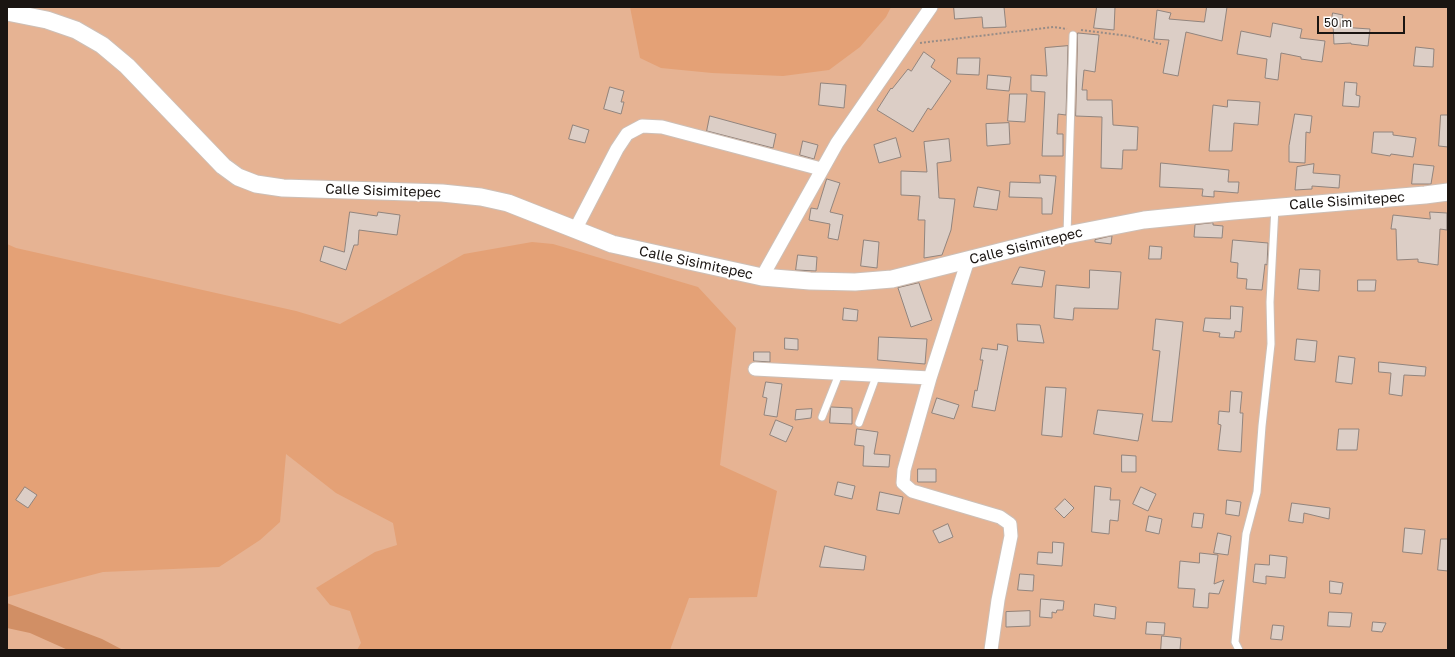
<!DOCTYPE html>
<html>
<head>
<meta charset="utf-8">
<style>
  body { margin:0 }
  #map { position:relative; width:1455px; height:657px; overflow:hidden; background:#feefe7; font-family:"Golos Text",sans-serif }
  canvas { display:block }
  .frame { position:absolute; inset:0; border:8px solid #1a1512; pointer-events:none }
  .scale { position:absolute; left:1317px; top:16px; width:88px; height:18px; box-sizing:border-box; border:2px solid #1a1512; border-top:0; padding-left:5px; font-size:12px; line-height:14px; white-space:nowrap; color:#1a1512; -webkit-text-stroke:3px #fff; paint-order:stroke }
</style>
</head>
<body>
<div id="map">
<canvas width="1455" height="657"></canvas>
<div class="frame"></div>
<div class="scale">50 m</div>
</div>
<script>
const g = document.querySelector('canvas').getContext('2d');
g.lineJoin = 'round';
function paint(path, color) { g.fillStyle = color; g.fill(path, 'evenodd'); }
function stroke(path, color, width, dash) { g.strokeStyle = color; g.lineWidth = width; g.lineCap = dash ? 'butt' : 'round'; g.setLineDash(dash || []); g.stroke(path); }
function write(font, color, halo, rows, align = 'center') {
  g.font = font + ' "Golos Text",sans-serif'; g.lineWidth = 4; g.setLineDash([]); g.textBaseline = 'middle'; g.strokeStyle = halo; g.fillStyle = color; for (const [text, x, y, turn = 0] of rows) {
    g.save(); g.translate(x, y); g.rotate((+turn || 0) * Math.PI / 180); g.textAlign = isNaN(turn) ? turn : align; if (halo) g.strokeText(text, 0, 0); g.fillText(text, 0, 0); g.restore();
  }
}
paint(new Path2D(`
  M7 7H1448V650H7Z`), '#e6b393');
paint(new Path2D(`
  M630 7H891L886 17 860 47 829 70 783 76 712 73 661 68 640 58Z
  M532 242 553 244 698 287 736 328 720 465 777 491 757 597 689 598 670 650H357L361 643 350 611 330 605 316 588 375 552 397 545 393 523 336 493 286 454 280 522 260 540 219 567 103 572 7 597V244L16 248 296 311 340 324 464 254Z`), '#e4a176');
paint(new Path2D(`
  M7 603 102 639 123 650H68L30 633 7 628Z`), '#d18f65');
const building = new Path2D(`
  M954 7H1004L1006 27 983 28 982 17 955 19Z
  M1097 7H1115L1114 30 1094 28Z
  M1207 7H1227L1222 41 1186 32 1178 76 1163 73 1169 40 1154 39 1157 10 1171 13 1169 19 1204 22Z
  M1333 13 1343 15 1340 27 1370 29 1368 46 1351 44V43L1334 44 1333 24 1331 23Z
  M1273 23 1302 29 1300 38 1325 41 1322 62 1301 59V57L1281 53 1278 80 1265 78 1267 59 1237 54 1241 31 1270 37Z
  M1078 33 1099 35 1095 72 1084 70 1082 90H1087V100H1112L1113 125 1138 127 1137 150H1123L1122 169 1101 168 1102 117 1076 116Z
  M1068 46 1066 115 1058 114 1057 134H1063V156H1042L1045 92 1031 91V75L1047 76 1045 48Z
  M1416 47 1434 49 1433 67 1414 66Z
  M924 52 935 60 931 67 951 81 931 110 928 108 913 132 877 110 891 88 892 89 908 69 911 71Z
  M958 58H980L979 75 957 74Z
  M988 75 1011 77 1009 91 987 89Z
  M1345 82 1357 83 1356 95 1360 96 1359 107 1343 106Z
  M821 83 846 85 844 108 819 105Z
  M610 87 624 91 621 102H624L621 114 604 109Z
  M1010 94H1027L1025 122 1008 121Z
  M1228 100 1260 102 1258 125 1234 123 1232 151H1209L1213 105 1227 107Z
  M1295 114 1312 116 1310 133 1306 132 1305 163 1289 162V146Z
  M1441 115H1448V147L1439 146Z
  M710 116 776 134 773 148 707 131Z
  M1009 123 1010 144 987 146 986 124Z
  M573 125 589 130 585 143 569 139Z
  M1374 132H1393V135L1416 138 1413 157 1391 154 1390 156 1372 153Z
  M896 138 901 157 879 163 874 145Z
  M949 139 951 161 937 163 939 198 955 199 951 230 942 255 924 258 925 220H918L920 196 901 195V171L927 172 924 142Z
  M803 141 818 145 814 159 800 155Z
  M1161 163 1229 170 1228 182H1239L1238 193 1214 191V197L1202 196 1203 189 1160 187Z
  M1314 164 1313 173 1340 175 1339 188 1312 186V189L1295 190 1297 167Z
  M1414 164 1434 166 1431 184H1412Z
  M1040 175 1056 176 1052 214H1042V198L1009 197 1010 182 1040 183Z
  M827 179 840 183 830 212 843 215 838 240 828 238 830 224 809 220 811 208 817 209Z
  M978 187 1000 191 997 210 974 207Z
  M350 212 377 216 378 212 400 215 397 235 359 230 358 245H354L346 270 320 261 324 246 344 252Z
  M1430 212 1447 213V230L1440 229 1438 265 1418 262V259L1397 260 1396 229H1391L1393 215 1430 219Z
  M1213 223V225L1223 226 1222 238 1194 237 1195 225Z
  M1112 236 1111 244 1095 242V240Z
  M864 240 879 242 877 268 861 266Z
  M1233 240 1268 243 1267 265 1265 264 1262 290 1246 289 1247 279 1237 278 1238 263 1231 262Z
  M1150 246 1162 247 1161 259H1149Z
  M798 255 817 257 816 271 796 270Z
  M1020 267 1045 271 1042 287 1012 284Z
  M1300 269 1320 270 1319 291 1298 289Z
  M1090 270 1121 272 1118 309 1074 308 1073 320 1054 318 1056 285 1089 288Z
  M1358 280H1376L1375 291H1358Z
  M919 283 932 320 911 327 898 288Z
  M1231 306 1243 307 1241 332 1235 331 1234 338 1219 337 1220 333 1203 331 1205 318 1230 319Z
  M844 308 858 310 857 321 843 320Z
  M1156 319 1183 322 1172 422 1152 421 1160 351 1153 350Z
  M1017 324 1040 325 1044 343 1018 341Z
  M879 337 927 339 925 364 878 360Z
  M785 338 798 339V350L785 349Z
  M1297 339 1317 341 1315 362 1295 360Z
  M998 344 1008 346 995 411 972 407 975 390 977 391 983 360H980L982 348 997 350Z
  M754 352H770V362L754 361Z
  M1339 356 1355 358 1352 384 1336 382Z
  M1379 362 1426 367 1425 376 1404 375 1402 396 1389 394 1391 373 1379 372Z
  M766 382 782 384 777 417 764 415 767 398 763 397Z
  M1046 387 1066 388 1062 437 1042 435Z
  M1231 391 1242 392 1240 413H1243L1241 452 1218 450 1221 425 1218 424 1219 411 1229 412Z
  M937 398 959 405 954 419 932 413Z
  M831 407 852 408V424L830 423Z
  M812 409 811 418 795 420 796 410Z
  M1098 410 1143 414 1138 441 1094 434Z
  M776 420 793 427 786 442 770 435Z
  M857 429 878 432 874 454 890 455 889 467 863 466 864 446 855 445Z
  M1339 429H1359L1357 450H1337Z
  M1122 455 1136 456V472H1122Z
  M918 469H936V482H918Z
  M838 482 855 486 852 499 835 495Z
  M1095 486 1111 488 1110 500H1120L1118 521 1110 520 1109 534 1092 532Z
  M25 487 37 495 28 508 16 500Z
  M1141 487 1156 494 1148 511 1133 504Z
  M880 492 903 497 899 514 877 510Z
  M1065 499 1074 508 1064 518 1055 509Z
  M1227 500 1241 502 1239 516 1226 514Z
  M1292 503 1330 508 1329 519 1304 513 1303 523 1289 521Z
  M1194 513 1204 514 1202 528 1192 527Z
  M1149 516 1162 519 1159 534 1146 531Z
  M948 524 953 537 939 543 933 531Z
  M1405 528 1425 530 1422 554 1403 552Z
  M1218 533 1231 536 1228 555 1214 553Z
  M1441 539H1448V571L1438 570Z
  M1053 542 1064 543 1062 566 1037 564 1038 552 1052 553Z
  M825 546 866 556 864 570 820 567Z
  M1200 553 1218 555 1214 584 1224 580 1219 594 1209 593 1208 608 1193 607 1195 589 1178 588 1180 561 1199 563Z
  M1270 555 1287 557 1285 578 1266 576V584L1253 582 1255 564 1269 565Z
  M1020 574 1034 575 1033 591 1018 590Z
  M1330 581 1343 583 1341 594 1330 593Z
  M1041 599 1064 601 1063 610H1057L1056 613 1052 612V618L1040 617Z
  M1095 604 1116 607 1115 619 1094 616Z
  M1030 611V626L1006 627V612Z
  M1329 612 1352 613 1350 627 1328 626Z
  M1147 622 1165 623 1164 635 1146 634Z
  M1373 622 1386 623 1382 632 1372 631Z
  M1273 625 1284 626 1282 640 1271 639Z
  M1162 636 1181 638 1180 650H1161Z`);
paint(building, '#dccec6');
stroke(building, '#92857e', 1);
const service = new Path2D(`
  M1067 235 1073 35
  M822 417 839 374
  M859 423 877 374
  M1239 650 1235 642 1246 534 1257 492 1262 426 1271 344 1270 302 1275 207`);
const minor = new Path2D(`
  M575 230 617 149 627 134 642 126 662 127 821 169
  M968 260 930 378 904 470 903 483 912 491 1000 517 1010 524 1011 536 998 600 991 650
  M762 277 837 143 931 7
  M755 369 930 378`);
const tertiary = new Path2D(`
  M7 12 47 20 76 30 102 45 127 66 223 166 238 177 256 184 283 188 442 193 481 197 508 203 612 244 762 277 810 281 855 282 892 279 1067 235 1144 220 1233 211 1425 195 1448 192`);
stroke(service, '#cdbfb6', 9);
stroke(minor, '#cdbfb6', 15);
stroke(tertiary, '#cdbfb6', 19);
stroke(new Path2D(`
  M1081 30 1128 36 1161 44
  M920 43 1054 27 1067 29`), '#978c87', 2, [2, 2]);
stroke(service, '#fff', 7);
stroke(minor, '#fff', 13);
stroke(tertiary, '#fff', 17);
write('14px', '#1a1512', '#fff', [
  ["Calle Sisimitepec",383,191,2],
  ["Calle Sisimitepec",1347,201,-4],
  ["Calle Sisimitepec",1026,246,-14],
  ["Calle Sisimitepec",696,263,12]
]);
</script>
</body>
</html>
